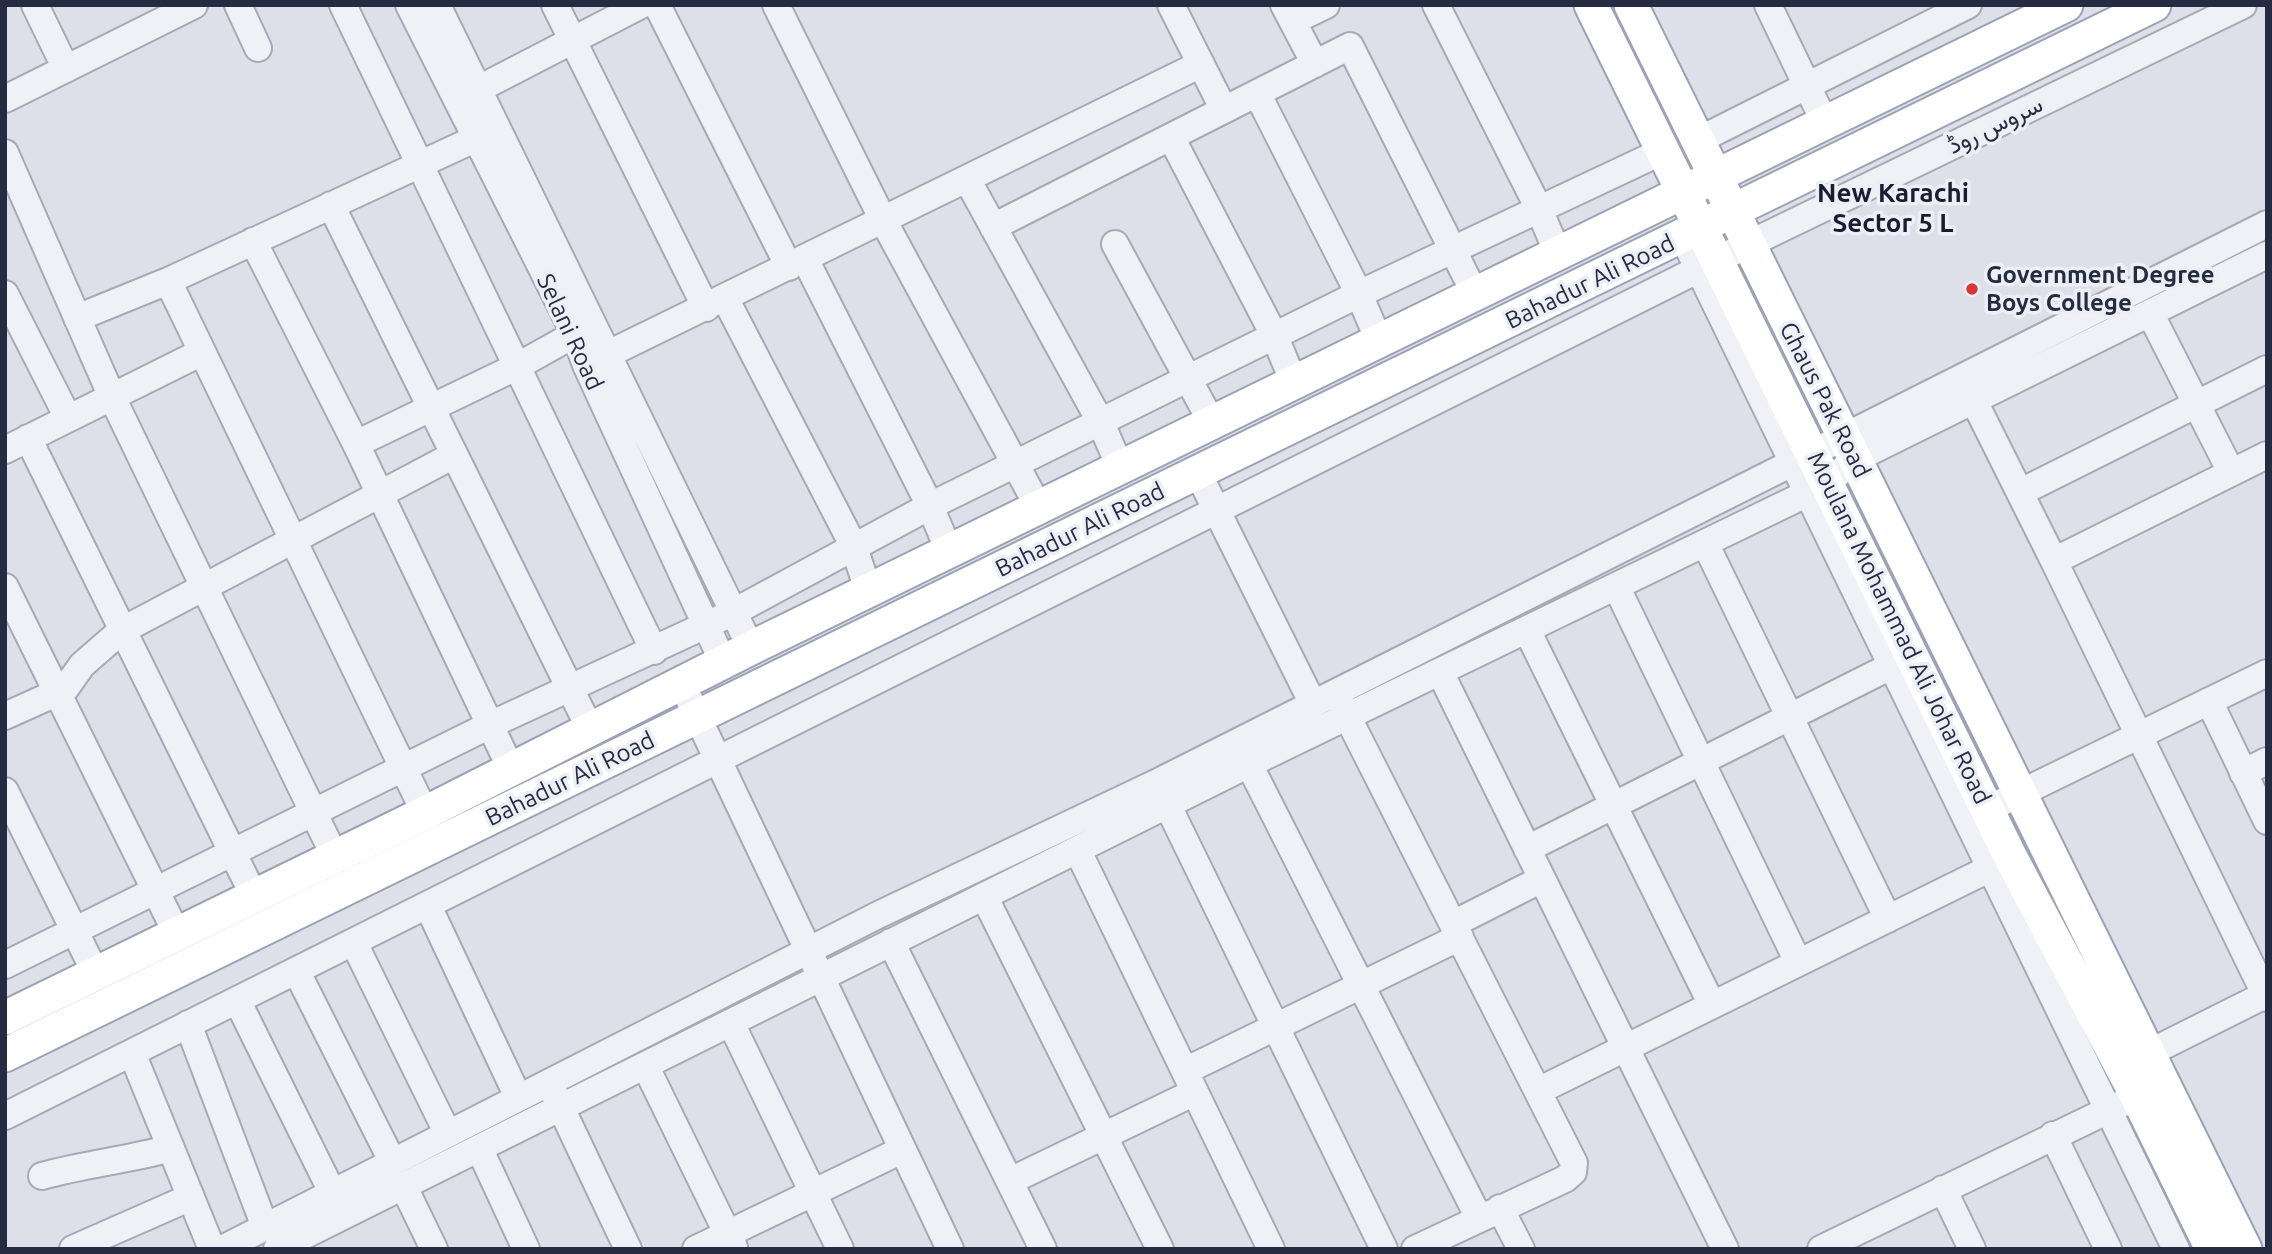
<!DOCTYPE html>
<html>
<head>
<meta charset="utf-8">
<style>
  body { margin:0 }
  #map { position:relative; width:2272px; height:1254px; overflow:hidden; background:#dde0e8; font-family:Ubuntu,sans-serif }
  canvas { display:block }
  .frame { position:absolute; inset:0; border:7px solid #252b40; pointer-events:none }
</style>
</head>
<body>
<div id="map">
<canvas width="2272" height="1254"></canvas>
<div class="frame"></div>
</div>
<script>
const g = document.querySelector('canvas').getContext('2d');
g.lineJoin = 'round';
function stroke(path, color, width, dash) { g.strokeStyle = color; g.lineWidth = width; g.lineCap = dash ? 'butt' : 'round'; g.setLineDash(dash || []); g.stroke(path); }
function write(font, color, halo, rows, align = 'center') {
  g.font = font + ' Ubuntu,Vazirmatn,sans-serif'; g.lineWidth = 7; g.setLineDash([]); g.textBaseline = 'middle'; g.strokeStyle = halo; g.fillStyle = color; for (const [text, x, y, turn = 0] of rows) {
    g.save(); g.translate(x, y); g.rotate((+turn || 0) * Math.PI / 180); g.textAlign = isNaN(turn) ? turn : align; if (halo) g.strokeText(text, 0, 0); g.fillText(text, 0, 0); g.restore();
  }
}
const minor = new Path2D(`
  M35 5 66 69
  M238 5 258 48
  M343 5 654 651
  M409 5 575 334 586 365 723 662
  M437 5 751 648
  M555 5 706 308
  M657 5 789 267
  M776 5 883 220 1039 508
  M1171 5 1224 110
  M1284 5 1315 64
  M1436 5 1539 209 1558 254
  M1768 5 1825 123
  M1293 21 1326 5
  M1257 93 1359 294 1379 341
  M465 96 641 5
  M5 99 194 5
  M1171 137 1275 337 1294 383
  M1697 141 1968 5
  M5 153 112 397 335 857
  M967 179 1101 423 1120 467
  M331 205 590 729
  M993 227 1350 46 1475 294
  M1683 237 2176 1249
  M253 241 356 444 511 769
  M1115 244 1212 423
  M805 259 930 506 949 551
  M168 281 425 813
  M5 294 68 418
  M725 298 854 547 868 590
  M2150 313 2231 472
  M77 318 168 281 477 138
  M592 362 1201 64
  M1973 399 2054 561
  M28 438 254 896
  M356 444 516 367 575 334
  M5 450 200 353
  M2267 455 2054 561 2267 998
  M1198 473 1313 704
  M2021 492 2267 369
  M1705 543 1888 919
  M5 587 177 934
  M1617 588 1798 962
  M1527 630 1712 1005
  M1440 672 1725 1249
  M681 682 950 1249
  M1339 700 1574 1163 1573 1172 1565 1179 1415 1249
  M2209 701 2267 821
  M5 716 65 689 82 665 121 631 454 455
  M1249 764 1479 1218
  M2243 773 2267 761
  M5 791 96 974
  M1168 806 1384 1249
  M1988 809 2267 673
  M1527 849 1907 658
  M1078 851 1271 1249
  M984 896 1160 1249
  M428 906 518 1097
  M1453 924 1542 879
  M891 942 1043 1249
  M354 943 447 1132
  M5 965 490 725 732 613 930 506 1359 294 1663 151
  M297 972 392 1161
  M237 1000 333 1194
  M731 1023 840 1249
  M188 1024 265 1227
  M132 1053 212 1249
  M2149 1053 2267 994
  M646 1067 734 1247
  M1185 1071 1460 937
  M1538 1091 2007 860
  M555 1095 628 1249
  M5 1116 1747 245 2243 5
  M2053 1135 2108 1249
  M480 1150 526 1249
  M42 1176C85 1164 128 1160 171 1148
  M1010 1181 1195 1092
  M404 1187 434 1249
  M1943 1189 1972 1249
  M1500 1208 1521 1249
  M73 1249 191 1197
  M222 1249 878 915 1156 783 2267 224
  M277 1249 1249 764 1806 494 1827 483 1855 459 2267 255
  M696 1249 902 1150
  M1821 1249 2123 1103`);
const major = new Path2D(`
  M1591 5 2011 858 2137 1096 2212 1249
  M1631 5 2245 1249
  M5 1018 425 813 751 648 2066 5
  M5 1055 2154 5`);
stroke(minor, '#a6aab6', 30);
stroke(major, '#9ba2b5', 37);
stroke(minor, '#f0f1f6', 26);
stroke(major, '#fff', 33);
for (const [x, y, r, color] of [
  [1972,289,7,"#d93638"]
]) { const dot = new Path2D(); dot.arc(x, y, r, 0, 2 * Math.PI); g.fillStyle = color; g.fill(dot); stroke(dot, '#edeff6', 2.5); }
write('24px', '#252b40', '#edeff6', [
  ["سروس روڈ",1995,125,-26],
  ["Bahadur Ali Road",1590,282,-26],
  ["Selani Road",570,332,65],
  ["Ghaus Pak Road",1825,400,63],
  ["Bahadur Ali Road",1080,530,-26],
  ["Moulana Mohammad Ali Johar Road",1899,628,64],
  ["Bahadur Ali Road",570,779,-26]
]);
write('bold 24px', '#252b40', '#edeff6', [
  ["Government Degree",1986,275],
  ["Boys College",1986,303]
], 'left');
write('bold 26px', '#181d31', '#edeff6', [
  ["New Karachi",1893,193],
  ["Sector 5 L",1893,223]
]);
</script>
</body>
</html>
